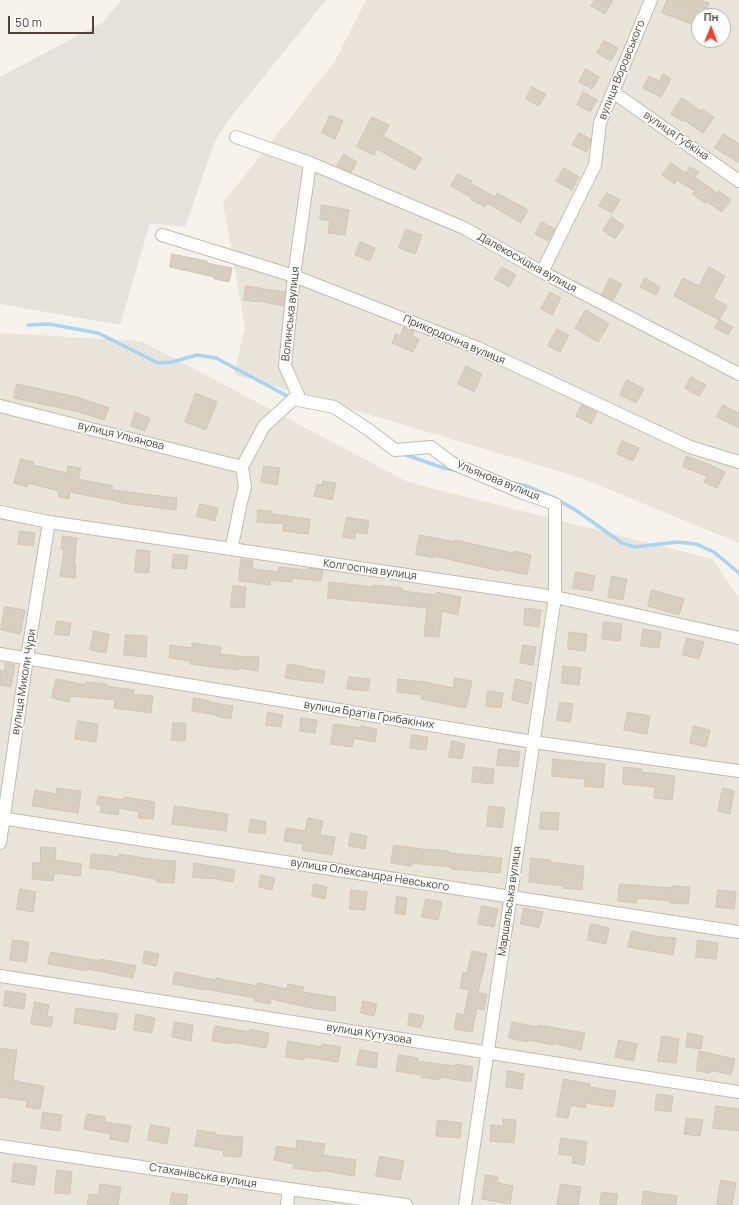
<!DOCTYPE html>
<html>
<head>
<meta charset="utf-8">
<style>
  body { margin:0 }
  #map { position:relative; width:739px; height:1205px; overflow:hidden; background:#f6f3ec; font-family:Manrope,sans-serif }
  canvas { display:block }
  .north { position:absolute; left:691px; top:8px; width:40px; height:40px; box-sizing:border-box; background:#fff; border:1px solid #b7b4b0; border-radius:50%; rotate:1deg; font-size:11px; font-weight:700; line-height:16px; text-align:center; color:#4b4439 }
  .north::after { content:''; display:block; margin:auto; width:14px; height:18px; background:#fc3f1d; clip-path:polygon(50% 0,100% 100%,50% 72%,0 100%) }
  .scale { position:absolute; left:8px; top:16px; width:86px; height:18px; box-sizing:border-box; border:2px solid #4b4439; border-top:0; padding-left:5px; font-size:12px; line-height:14px; white-space:nowrap; color:#4b4439; -webkit-text-stroke:3px #fff; paint-order:stroke }
</style>
</head>
<body>
<div id="map">
<canvas width="739" height="1205"></canvas>
<div class="north">Пн</div>
<div class="scale">50 m</div>
</div>
<script>
const g = document.querySelector('canvas').getContext('2d');
g.lineJoin = 'round';
function paint(path, color) { g.fillStyle = color; g.fill(path, 'evenodd'); }
function stroke(path, color, width, dash) { g.strokeStyle = color; g.lineWidth = width; g.lineCap = dash ? 'butt' : 'round'; g.setLineDash(dash || []); g.stroke(path); }
function write(font, color, halo, rows, align = 'center') {
  g.font = font + ' Manrope,sans-serif'; g.lineWidth = 3; g.setLineDash([]); g.textBaseline = 'middle'; g.strokeStyle = halo; g.fillStyle = color; for (const [text, x, y, turn = 0] of rows) {
    g.save(); g.translate(x, y); g.rotate((+turn || 0) * Math.PI / 180); g.textAlign = isNaN(turn) ? turn : align; if (halo) g.strokeText(text, 0, 0); g.fillText(text, 0, 0); g.restore();
  }
}
paint(new Path2D(`
  M366 0H739V543L581 478 234 374 245 327 223 203 335 61ZM699 16H723V40H699Z
  M0 333 141 341 408 482 712 559 739 598V1205H0Z`), '#eae5da');
paint(new Path2D(`
  M121 0H326L231 117 215 141 185 227 150 223 120 325 0 304V77L103 22Z`), '#e6e2dd');
stroke(new Path2D(`
  M28 325 49 324 98 333 158 363 172 362 197 355 216 358 291 398
  M403 454 444 468 454 470
  M513 483 527 486 553 497 577 511 622 543 635 547 677 542 696 544 714 552 739 573`), '#a9d4f2', 3.5);
const building = new Path2D(`
  M595 0H613L605 14 591 6Z
  M667 0H700L709 3 704 16H699V27L662 13Z
  M604 41 618 48 611 61 597 53Z
  M586 69 599 77 592 89 579 82Z
  M663 74 671 79 661 97 643 88 649 76 659 81Z
  M532 87 546 94 539 106 526 99Z
  M583 92 597 100 590 112 577 105Z
  M682 98 701 111 702 109 714 117 703 133 684 120 682 121 671 114Z
  M330 115 343 121 335 139 322 133Z
  M372 117 389 125 383 136 422 158 415 170 377 149 374 155 357 147Z
  M579 133 591 139 590 145 586 152 572 145Z
  M724 134 739 144V163L715 148Z
  M344 154 357 162 351 172 337 166Z
  M671 163 686 173 690 167 699 172 695 177 717 193 719 191 731 200 722 212 706 201 705 203 692 194 695 191 677 180 674 184 662 175Z
  M564 168 579 177 572 190 556 181Z
  M458 174 472 181 470 183 495 197 497 193 528 210 521 223 487 203 485 207 471 200 472 198 451 186Z
  M607 193 620 200 612 213 599 206Z
  M322 205 349 210 345 235 328 233 330 221 320 219Z
  M612 217 624 226 615 239 603 230Z
  M542 222 555 229 548 241 535 234Z
  M406 229 422 235 415 254 399 248Z
  M360 242 375 248 370 261 355 255Z
  M172 254 207 261V263L232 268 229 282 214 279V277L170 267Z
  M502 267 516 275 509 287 495 279Z
  M709 267 725 276 713 298 727 306 719 320 674 296 683 278 699 286Z
  M610 278 622 284 613 300 602 295Z
  M645 278 660 287 656 295 640 287Z
  M246 286 285 292 283 306 259 301V302L244 300Z
  M550 292 561 298 552 315 541 309Z
  M586 310 609 324 598 342 575 328Z
  M720 320 733 327 728 335 715 328Z
  M404 327 414 331 412 336 419 339 413 352 392 343 396 334 400 336Z
  M557 329 569 335 560 352 548 346Z
  M466 366 482 374 474 392 458 384Z
  M691 377 706 385 699 396 685 388Z
  M627 380 644 389 636 403 620 395Z
  M17 384 77 397 109 408 104 420 79 412 14 398Z
  M196 393 217 402 206 430 185 422Z
  M582 405 597 412 591 424 576 416Z
  M723 405 739 413V428L717 417Z
  M135 412 150 418 145 431 131 426Z
  M622 441 639 448 633 461 617 454Z
  M687 456 708 464 725 472 717 488 704 482 707 476 683 467Z
  M21 459 34 462 33 465 67 473 68 466 81 468 78 479 113 486 112 490 177 498 176 510 121 503V502L70 492 69 499 58 497 59 491 28 483 27 487 14 483Z
  M264 466 280 468 277 485 261 482Z
  M323 481 336 483 332 500 314 496 317 484 322 485Z
  M200 504 218 508 215 521 197 516Z
  M258 510 272 511V514L310 519 308 534 283 531 284 524 257 522Z
  M347 517 369 521 367 534 356 532 355 539 343 537Z
  M20 531 35 533 33 546 18 544Z
  M420 535 455 542V540L513 553 514 551 531 555 527 575 500 569V571L434 556V558L416 554Z
  M63 536 77 538 74 565H76L75 578 60 576 64 550 61 549Z
  M137 550 150 551 149 573 135 572Z
  M174 554 188 556 186 569 172 568Z
  M241 559 253 561 252 569 278 572 279 567 308 570V568L323 570 321 581 292 578V582L270 580V585L239 581Z
  M576 572 595 576 592 591 573 588Z
  M612 576 627 579 623 600 608 597Z
  M329 582 373 587V585L402 588V591L436 595V592L461 597 458 615 442 611 439 637 424 636 427 608 328 598Z
  M233 586 246 587 244 608 231 607Z
  M652 590 684 599 679 615 648 606Z
  M5 607 25 610 20 634 1 630Z
  M525 608 541 610 539 627 524 625Z
  M57 621 71 623 69 636 55 634Z
  M604 622 622 624 620 641 602 639Z
  M643 629 661 632 659 648 641 646Z
  M94 631 109 634 106 653 90 650Z
  M569 632 587 634 585 651 568 649Z
  M126 635 147 636 146 657 124 655Z
  M687 638 704 642 699 659 683 655Z
  M192 643 221 647 220 654 245 657V656L259 657 258 671 238 668V670L190 664V661L169 658 170 645 192 648Z
  M523 645 536 647 533 665 520 663Z
  M6 663 15 665 11 687 0 685V670L4 671Z
  M288 664 306 667V668L325 671 323 683 285 678Z
  M563 666 581 668 579 685 562 683Z
  M349 677 370 679 368 691 347 689Z
  M455 678 472 681 466 708 421 699 422 695 397 692 398 679 425 682 453 688Z
  M56 679 86 685V682L107 684 106 686 134 690 133 694 153 696 151 713 114 708 115 700 71 696 69 702 52 698Z
  M516 679 532 683 528 704 512 700Z
  M488 691 503 693 501 708 486 706Z
  M194 698 210 701 209 702 233 706 231 719 215 716 216 715 192 711Z
  M560 702 573 704 570 722 557 720Z
  M268 712 283 715 281 727 266 725Z
  M628 712 650 716 647 734 624 730Z
  M301 718 317 720 315 733 300 731Z
  M78 721 98 724 96 742 75 739Z
  M173 723H186L185 741 172 740Z
  M334 724 361 728V726L377 729 375 742 354 738 352 747 331 744Z
  M694 726 710 730 706 747 690 743Z
  M412 735 428 737 426 750 410 748Z
  M452 741 465 744 462 759 449 757Z
  M499 749 520 752 518 767 497 765Z
  M553 759 605 764 603 788 584 786 585 779 552 776Z
  M474 767 494 769 493 784 472 782Z
  M624 767 642 769V772L675 776 672 800 654 798 655 787 623 784Z
  M57 788 81 791 78 813 32 806 35 790 56 794Z
  M723 788 734 791 730 814 718 811Z
  M99 796 123 800 124 797 155 802 153 819 138 818 139 812 119 808 118 815 100 812 101 805 97 804Z
  M175 806 228 814 226 831 172 824Z
  M489 806 505 808 502 828 487 826Z
  M541 812 559 813 558 830 540 829Z
  M308 818 323 821 320 835 335 837 332 855 302 850 303 844 284 841 286 828 305 831Z
  M251 819 266 822 265 834 249 832Z
  M351 833 367 836 365 849 349 846Z
  M394 845 428 850V849L449 851V853L502 858 500 873 451 869V867L411 863V866L391 863Z
  M41 847 56 848 55 860 82 864 80 876 54 873 53 881 32 879 33 862 40 863Z
  M92 854 119 857V854L158 860 176 861 174 883 156 882V879L117 872V871L90 868Z
  M531 858 550 860V862L584 866 582 890 563 888 564 886 529 882Z
  M194 863 235 870 233 882 211 878 210 879 193 877Z
  M261 875 275 878 272 890 259 887Z
  M314 884 327 887 325 899 312 896Z
  M620 884 672 888V886L690 887 688 904 670 903V901L637 898 636 903 618 901Z
  M20 889 36 892 33 912 17 909Z
  M351 890 367 892 365 910 350 909Z
  M718 890 736 892 734 909 716 907Z
  M397 896 407 898 405 915 395 913Z
  M426 899 442 902 438 920 422 917Z
  M482 906 498 909 494 927 478 924Z
  M524 908 543 912 539 928 521 924Z
  M591 924 609 928 606 944 588 940Z
  M632 931 655 936 676 938 673 955 628 947Z
  M13 940 29 942 26 962 10 960Z
  M698 940 718 943 716 959 696 957Z
  M145 951 159 954 156 966 143 963Z
  M472 951 487 954 478 992 487 994 484 1010 477 1008 472 1032 454 1029 457 1013 464 1015 469 990 460 988 463 972 467 973Z
  M51 952 100 961V959L136 966 133 978 88 969 87 971 48 964Z
  M175 972 216 980V978L257 986 258 983 287 989 288 984 304 987 302 992 336 997 335 1011 311 1008 271 999 270 1004 254 1001 255 998 205 989V990L173 984Z
  M6 991 26 994 24 1009 4 1006Z
  M363 1001 377 1004 374 1016 361 1013Z
  M35 1002 49 1005 47 1016 53 1017 51 1027 31 1024Z
  M76 1008 118 1014 115 1030 74 1023Z
  M410 1013 424 1016 421 1028 408 1025Z
  M136 1014 155 1018 152 1033 134 1030Z
  M175 1022 193 1025 191 1041 172 1037Z
  M512 1022 537 1027 538 1025 585 1033 581 1050 553 1043V1045L528 1040 527 1042 509 1038Z
  M215 1026 250 1032V1029L269 1033 266 1048 231 1042V1044L212 1041Z
  M688 1033 703 1036 701 1049 686 1047Z
  M662 1036 679 1039 676 1063 658 1061Z
  M619 1040 637 1044 634 1061 615 1057Z
  M288 1041 322 1047V1044L341 1047 338 1062 305 1057 304 1060 286 1057Z
  M0 1048 17 1050 13 1080 19 1081V1082L44 1086 40 1109 26 1107 27 1101 0 1097Z
  M360 1050 378 1053 376 1068 357 1065Z
  M699 1051 735 1059 731 1075 710 1070V1073L697 1071Z
  M399 1055 418 1058 417 1061 454 1066 455 1064 473 1067 471 1082 440 1077V1080L421 1077 422 1075 396 1071Z
  M508 1071 524 1074 522 1089 506 1087Z
  M564 1079 590 1084 589 1087 616 1091 613 1107 586 1103V1108L571 1105 568 1118 557 1116Z
  M657 1094 673 1096 671 1112 655 1110Z
  M716 1106 739 1109V1131L713 1128Z
  M43 1112 62 1115 60 1131 41 1128Z
  M87 1114 105 1117V1122L131 1126 128 1142 110 1139 111 1134 84 1129Z
  M687 1118 703 1120 700 1136 684 1134Z
  M503 1119 516 1120 514 1143 490 1141 491 1125 503 1126Z
  M438 1120 462 1123 460 1138 436 1136Z
  M151 1125 170 1128 167 1144 148 1140Z
  M198 1130 216 1133V1135L243 1137 241 1157 223 1156 224 1151 195 1146Z
  M561 1138 587 1142 584 1165 572 1163 573 1156 559 1154Z
  M297 1140 325 1144 323 1155 356 1160 354 1176 321 1170 320 1172 293 1168 294 1164 274 1160 277 1146 296 1149Z
  M380 1156 404 1161 400 1180 376 1176Z
  M14 1163 37 1166 34 1185 12 1182Z
  M57 1170 72 1172 70 1194 55 1193Z
  M486 1175 498 1177V1183L513 1186 510 1204 482 1199Z
  M721 1180 736 1183 732 1205H717Z
  M100 1184 121 1187 118 1205H87L89 1194 98 1195Z
  M561 1184 581 1187 578 1205H557Z
  M644 1191 677 1196 676 1205H642Z
  M602 1192 618 1194 616 1205H600Z
  M172 1193 188 1195 186 1205H170Z`);
paint(building, '#d8cfc1');
stroke(building, '#d3c7b4', 1);
const minor = new Path2D(`
  M613 92 739 181
  M236 137 310 163 464 228 542 272 739 374
  M162 235 294 276 478 348 690 447 739 462
  M542 272 595 165 600 123 651 0
  M293 399 334 407 369 430 395 450 431 447 452 463 523 493 555 504V597L465 1205
  M0 406 242 467
  M242 467 264 426 298 395 285 366 294 276 310 163
  M0 512 49 522 555 597 739 638
  M231 549 236 527 240 506 245 487 242 467
  M0 654 533 742 739 771
  M0 818 739 932
  M0 843 27 658 49 522
  M0 976 739 1092
  M0 1146 289 1189 406 1205
  M287 1205 289 1189`);
stroke(minor, '#c2bbae', 14);
stroke(minor, '#fff', 12);
write('11px', '#4b4439', '#fff', [
  ["вулиця Воровського",622,70,-68],
  ["вулиця Губкіна",676,136,35],
  ["Далекосхідна вулиця",527,263,29],
  ["Волинська вулиця",291,314,-84],
  ["Прикордонна вулиця",454,340,23],
  ["вулиця Ульянова",121,436,14],
  ["Ульянова вулиця",498,481,22],
  ["Колгоспна вулиця",370,570,8],
  ["вулиця Миколи Чури",24,682,-81],
  ["вулиця Братів Грибакіних",369,715,9],
  ["вулиця Олександра Невського",370,875,9],
  ["Маршальська вулиця",510,901,-82],
  ["вулиця Кутузова",369,1034,9],
  ["Стаханівська вулиця",203,1176,9]
]);
</script>
</body>
</html>
